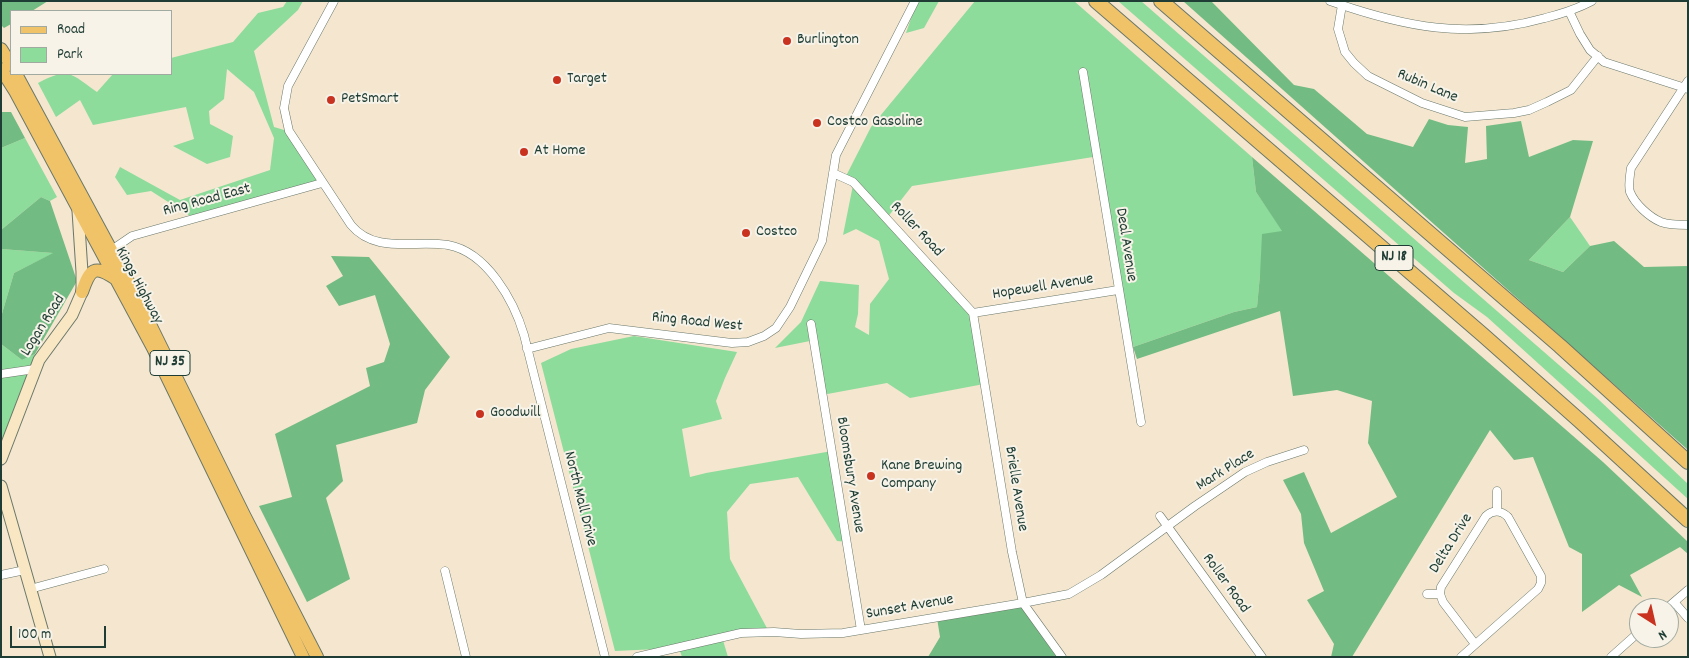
<!DOCTYPE html>
<html>
<head>
<meta charset="utf-8">
<style>
  body { margin:0 }
  #map { position:relative; width:1689px; height:658px; overflow:hidden; background:#f5e6cf; font-family:Dekko,sans-serif }
  canvas { display:block }
  .frame { position:absolute; inset:0; border:2px solid #1f3d34; pointer-events:none }
  .legend { position:absolute; left:10px; top:10px; width:162px; height:65px; box-sizing:border-box; background:#f7f3e8; border:1px solid #a1aaa0; margin:0; padding:6px 9px; list-style:none; font-size:15px; color:#1f3d34 }
  .legend li { display:flex; align-items:center; gap:10px; height:25px }
  .legend b { width:25px; border:1px solid #a1aaa0 }
  .north { position:absolute; left:1629px; top:598px; width:50px; height:50px; box-sizing:border-box; background:#f7f3e8; border:1px solid #a1aaa0; border-radius:50%; rotate:145deg; font-size:14px; font-weight:700; line-height:20px; text-align:center; color:#1f3d34 }
  .north::after { content:''; display:block; margin:auto; width:18px; height:22px; background:#c8321e; clip-path:polygon(50% 0,100% 100%,50% 72%,0 100%) }
  .scale { position:absolute; left:10px; top:626px; width:96px; height:22px; box-sizing:border-box; border:2px solid #1f3d34; border-top:0; padding-left:6px; font-size:15px; line-height:18px; white-space:nowrap; color:#1f3d34; -webkit-text-stroke:4px #f7f3e8; paint-order:stroke }
</style>
</head>
<body>
<div id="map">
<canvas width="1689" height="658"></canvas>
<div class="frame"></div>
<ul class="legend">
<li><b style="height:6px;background:#f0c369"></b>Road</li>
<li><b style="height:14px;background:#8ddc9b"></b>Park</li>
</ul>
<div class="north">N</div>
<div class="scale">100 m</div>
</div>
<script>
const g = document.querySelector('canvas').getContext('2d');
g.lineJoin = 'round';
function paint(path, color) { g.fillStyle = color; g.fill(path, 'evenodd'); }
function stroke(path, color, width, dash) { g.strokeStyle = color; g.lineWidth = width; g.lineCap = dash ? 'butt' : 'round'; g.setLineDash(dash || []); g.stroke(path); }
function write(font, color, halo, rows, align = 'center') {
  g.font = font + ' Dekko,sans-serif'; g.lineWidth = 4; g.setLineDash([]); g.textBaseline = 'middle'; g.strokeStyle = halo; g.fillStyle = color; for (const [text, x, y, turn = 0] of rows) {
    g.save(); g.translate(x, y); g.rotate((+turn || 0) * Math.PI / 180); g.textAlign = isNaN(turn) ? turn : align; if (halo) g.strokeText(text, 0, 0); g.fillText(text, 0, 0); g.restore();
  }
}
paint(new Path2D(`
  M287 1H303L298 10 254 51 274 127 291 132 324 183 195 219 151 191 127 195 115 177 120 167 180 200 270 170 274 138 254 92 227 69 224 99 209 111 210 124 233 136 230 157 207 164 173 146 194 139 186 107 93 125 80 100 56 117 38 83C69 67 70 73 97 92L113 74H171V58L233 42 258 13 283 7Z
  M917 1H939L924 28 906 33Z
  M975 1H1074L1252 157 1256 192 1283 231 1260 275 1257 307 1234 312 1133 347 1093 157 912 186 887 218 968 309 984 384 910 398 887 383 822 395 815 340 775 348 801 322 820 281 859 285 858 314 855 327 869 335 870 304 889 279 879 241 856 229 843 235 853 185 846 176 871 127Z
  M1118 1H1141L1598 399 1688 484V499L1487 317 1454 293Z
  M25 138 57 197 50 201 41 197 1 230V148Z
  M1570 217 1590 246 1563 272 1529 260Z
  M1 249 54 253 14 273 1 317Z
  M634 336 737 352 725 378 716 401 722 419 682 429 690 477 706 473 832 451 847 542 837 541 798 477 750 484 727 512 730 559 769 632 722 637 728 657H682L679 648 615 651 541 363 571 349Z
  M1 344 22 360 35 354 41 358 1 449Z`), '#8ddc9b');
paint(new Path2D(`
  M1 1H48L32 11H11V24L4 28 1 25Z
  M1183 1H1211L1294 85 1314 89 1367 134 1413 147 1429 119 1448 125 1468 127 1465 163 1487 159 1486 126 1521 121 1529 157 1573 140 1593 141 1570 217 1529 260 1563 272 1590 246 1614 241 1644 267 1688 266V450Z
  M1 112H11L25 138 1 148Z
  M1252 157 1603 462 1688 542V554L1680 547 1630 575 1642 597 1619 585 1582 612V554L1569 547 1533 457 1514 460 1490 430 1352 657H1331L1334 644 1307 600 1324 591 1304 543 1301 514 1283 480 1304 472 1331 533 1397 497 1368 443 1372 401 1337 390 1293 396 1280 311 1137 359 1133 347 1234 312 1257 307 1260 275 1262 234 1282 231 1256 192Z
  M41 197 50 201 77 281 35 354 22 360 1 344V317L14 273 53 253 1 249V230Z
  M331 256 369 257 450 357 425 390 417 423 336 445 343 481 326 498 350 579 307 602 259 506 292 497 275 434 370 386 366 368 384 362 390 344 375 295 339 306 326 286 343 276Z
  M1020 604 1062 657H928L940 637 937 618Z`), '#72bc83');
const street = new Path2D(`
  M334 1 288 86 284 108 289 131 351 225C375 254 414 240 448 245 487 252 514 301 524 335L605 657
  M1330 1C1404 27 1467 40 1545 18 1561 14 1577 9 1592 1
  M1342 5 1338 29 1345 52 1354 63 1368 76 1422 103 1465 117 1514 113 1529 110 1547 102 1571 90 1598 56
  M1569 11 1580 34 1590 50 1604 62 1688 89
  M1083 72 1141 422
  M1688 81 1631 168C1630 175 1628 185 1630 192 1635 204 1649 217 1661 222 1669 225 1679 225 1688 225
  M833 173 853 182 973 313
  M110 251 132 236 322 183
  M973 313 1012 552 1023 603 1062 657
  M973 313 1118 290
  M811 324 861 630
  M527 349 609 328 732 343 748 342 764 336 776 328 790 307 822 241 836 155 915 1
  M1 374 35 369
  M1497 491V511
  M1160 516 1262 657
  M445 571 466 657
  M1 575 25 570
  M30 589 104 569
  M1427 594H1440
  M1674 602 1688 618
  M1667 608 1688 590
  M637 657 741 633 774 632 801 634 843 633 1023 603 1069 594 1101 575 1195 506 1245 472 1267 462 1304 450
  M1461 657 1538 589 1541 583V576L1508 517C1501 510 1493 510 1486 516L1441 587 1440 594 1443 602 1475 644
  M1611 657 1639 632`);
const secondary = new Path2D(`
  M1 459 39 360 72 315 82 292V272L78 211
  M1 486 50 657`);
const primary = new Path2D(`
  M1 49 11 65
  M1 69 15 91 153 348 303 657
  M16 74 136 296 244 515 317 657
  M82 292C90 269 94 264 116 279`);
const highway = new Path2D(`
  M1096 1 1483 335 1580 421 1688 520
  M1161 1 1560 346 1688 462`);
stroke(street, '#6a786a', 9);
stroke(secondary, '#6a786a', 13);
stroke(primary, '#6a786a', 14);
stroke(highway, '#6a786a', 16);
stroke(street, '#fff', 8);
stroke(secondary, '#f9e7c3', 11);
stroke(primary, '#f0c369', 12);
stroke(highway, '#f0c369', 14);
for (const [x, y, r, color] of [
  [787,41,5,"#c8321e"],
  [557,80,5,"#c8321e"],
  [331,100,5,"#c8321e"],
  [817,123,5,"#c8321e"],
  [524,152,5,"#c8321e"],
  [746,233,5,"#c8321e"],
  [480,414,5,"#c8321e"],
  [871,476,5,"#c8321e"]
]) { const dot = new Path2D(); dot.arc(x, y, r, 0, 2 * Math.PI); g.fillStyle = color; g.fill(dot); stroke(dot, '#f7f3e8', 2); }
for (const [x, y, w] of [
  [1394,258,38],
  [170,363,40]
]) { const box = new Path2D(); box.roundRect(x - w / 2, y - 12.5, w, 25, 4); g.fillStyle = '#f7f3e8'; g.fill(box); stroke(box, '#1f3d34', 1); }
write('bold 15px', '#1f3d34', null, [
  ["NJ 18",1394,258],
  ["NJ 35",170,363]
]);
write('16px', '#1f3d34', '#f7f3e8', [
  ["Burlington",797,41],
  ["Target",567,80],
  ["PetSmart",341,100],
  ["Costco Gasoline",827,123],
  ["At Home",534,152],
  ["Costco",756,233],
  ["Goodwill",490,414],
  ["Kane Brewing",881,467],
  ["Company",881,485]
], 'left');
write('16px', '#1f3d34', '#f7f3e8', [
  ["Rubin Lane",1427,87,23],
  ["Ring Road East",207,201,-15],
  ["Roller Road",916,230,47],
  ["Deal Avenue",1125,245,81],
  ["Kings Highway",138,286,62],
  ["Hopewell Avenue",1043,288,-9],
  ["Ring Road West",697,323,6],
  ["Logan Road",44,326,-58],
  ["Mark Place",1226,471,-32],
  ["Bloomsbury Avenue",849,475,81],
  ["Brielle Avenue",1015,489,81],
  ["North Mall Drive",579,499,76],
  ["Delta Drive",1452,544,-58],
  ["Roller Road",1225,584,54],
  ["Sunset Avenue",910,608,-10]
]);
</script>
</body>
</html>
